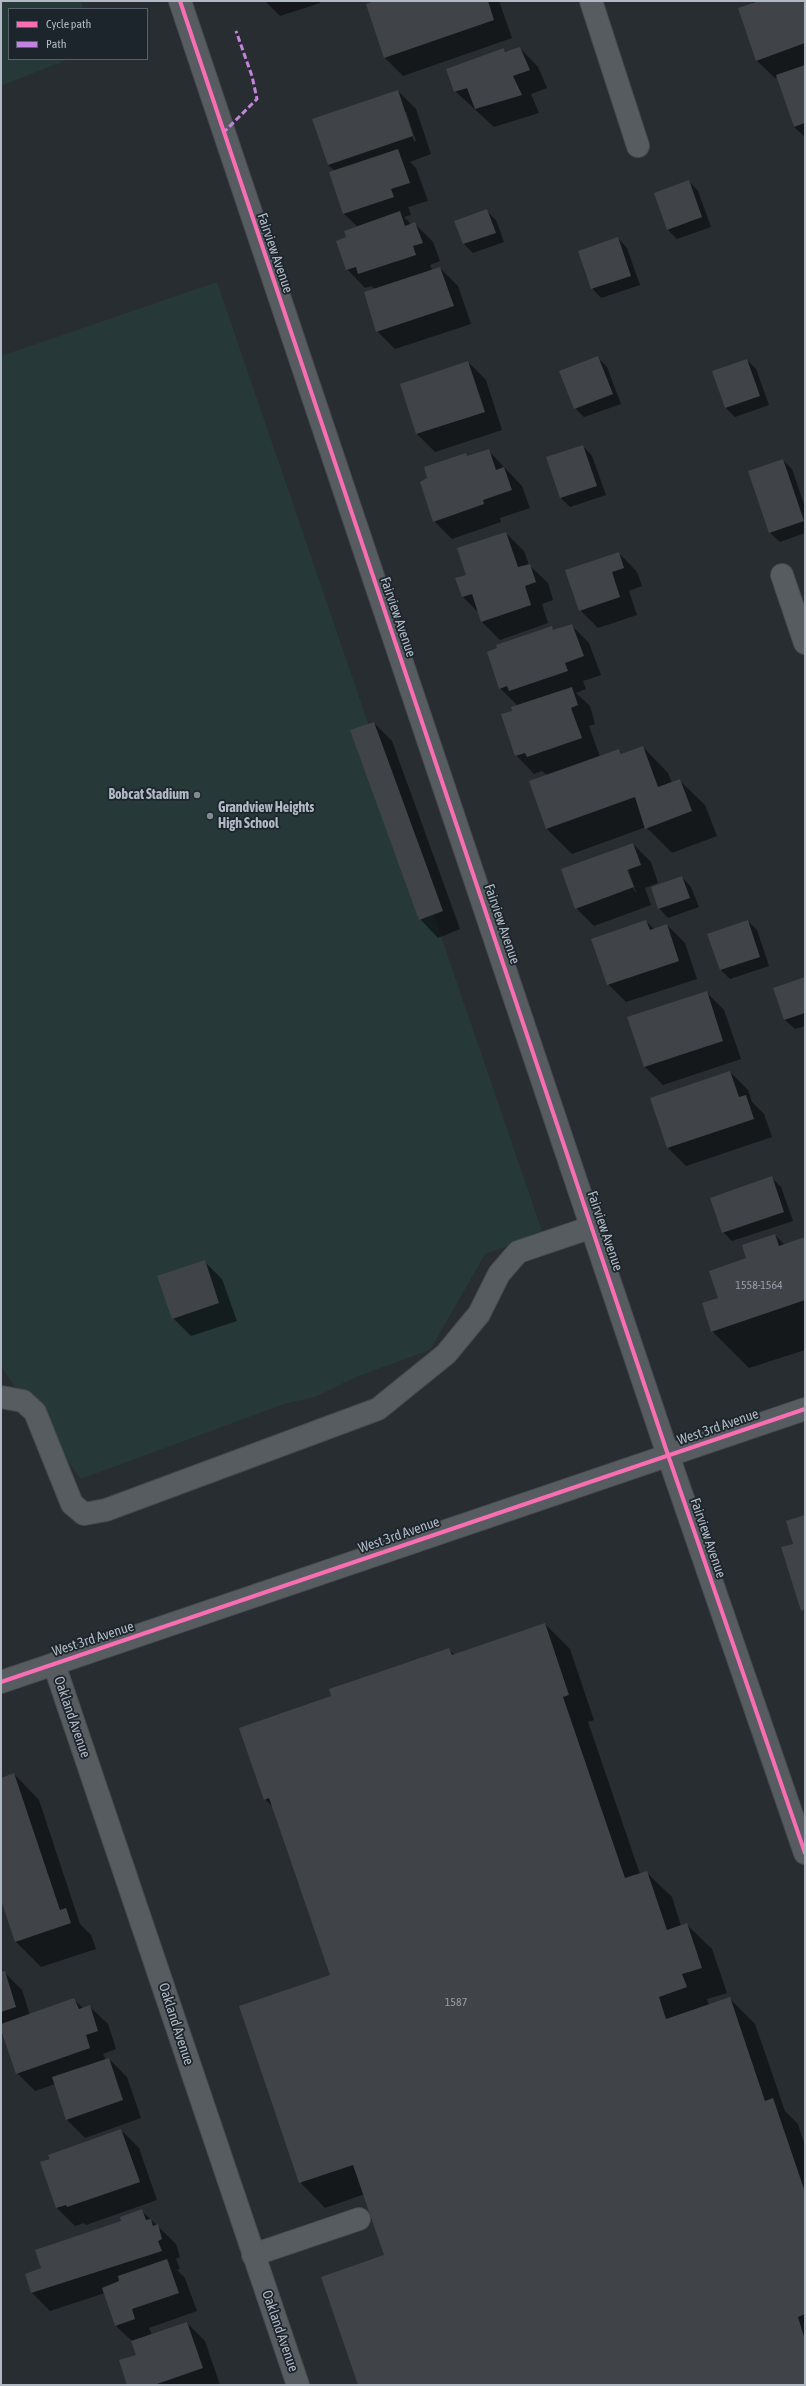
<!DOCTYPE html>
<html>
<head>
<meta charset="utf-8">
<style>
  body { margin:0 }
  #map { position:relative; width:806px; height:2386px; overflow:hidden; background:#282d32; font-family:"Asap Condensed",sans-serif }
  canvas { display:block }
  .frame { position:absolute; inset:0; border:2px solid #b1bac4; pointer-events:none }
  .legend { position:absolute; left:8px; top:8px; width:140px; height:52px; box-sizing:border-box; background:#1c242c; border:1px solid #586069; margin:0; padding:5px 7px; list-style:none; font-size:12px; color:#b1bac4 }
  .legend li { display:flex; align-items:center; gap:8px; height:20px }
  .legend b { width:20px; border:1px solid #586069 }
</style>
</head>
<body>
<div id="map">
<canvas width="806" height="2386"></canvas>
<div class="frame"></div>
<ul class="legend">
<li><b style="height:5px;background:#f96db3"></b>Cycle path</li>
<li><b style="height:5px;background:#c483df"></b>Path</li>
</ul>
</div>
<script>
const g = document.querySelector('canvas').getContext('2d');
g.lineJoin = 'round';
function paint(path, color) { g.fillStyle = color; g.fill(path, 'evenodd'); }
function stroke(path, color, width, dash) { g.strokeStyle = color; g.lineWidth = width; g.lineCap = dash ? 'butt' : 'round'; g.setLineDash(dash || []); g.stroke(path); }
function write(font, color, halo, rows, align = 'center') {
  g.font = font + ' "Asap Condensed",sans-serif'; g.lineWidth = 3.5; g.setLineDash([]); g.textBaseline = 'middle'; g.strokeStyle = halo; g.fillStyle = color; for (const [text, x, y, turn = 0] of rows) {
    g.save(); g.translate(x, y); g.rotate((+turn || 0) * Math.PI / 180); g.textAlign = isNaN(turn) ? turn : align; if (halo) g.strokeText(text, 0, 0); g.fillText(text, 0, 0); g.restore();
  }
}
paint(new Path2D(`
  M1 1H81L83 9H9V59H69L1 86Z
  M217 282 543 1234 485 1254 430 1350 356 1377 315 1397 284 1404 81 1479 1 1367V356Z`), '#263838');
paint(new Path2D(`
  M265 1H320V3L280 16Z
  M377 1H499L512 38 403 76 385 58 368 4Z
  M752 1H805V137L794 127 778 77 775 78 756 60 754 4Z
  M520 48 538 67 547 88 531 94 539 113 494 127 455 91 503 49 507 52Z
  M398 91 416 109 431 154 410 162 416 168 428 201 408 207 411 215 404 217 412 225 415 224 433 242 440 261 430 265 432 270 440 268 458 286 471 324 395 349 377 331 375 289 371 286 365 288 347 269 348 238 358 227 344 214 330 173 335 171 328 165ZM404 112H406L416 141H414Z
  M689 181 698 191 711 227 677 239 668 230Z
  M487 211 496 220 504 242 473 253 464 244Z
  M618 238 627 248 640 285 601 298 592 288Z
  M598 358 607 367 621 404 584 417 575 408Z
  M747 360 756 369 769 405 735 417 726 408Z
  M468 362 486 380 502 430 435 452 417 434 401 385Z
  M583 446 592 456 606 495 570 507 561 498 548 458Z
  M488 450 522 486 530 508 500 518 501 522 452 539 434 521 466 454 468 457Z
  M783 460 792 469 805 507V533L780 542 770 533 749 471Z
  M506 533 524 551 529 565 548 583 553 600 542 604 548 623 500 640 482 622 479 613 463 597 467 575Z
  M619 553 637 572 642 586 629 591 637 615 598 628 580 610Z
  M571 625 589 643 601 675 583 681 586 689 576 693 590 706 595 724 589 726 600 757 619 750 623 755 643 747 668 773 672 783 679 780 705 805 717 836 672 853 646 827 572 854 547 829V775L542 771 534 774 516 755 513 711 518 706 500 688 551 627 554 631Z
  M374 723 392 741 460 929 438 938 420 919Z
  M633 844 651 862 658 883 645 888 651 905 594 926 576 908ZM626 869H628L636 892H635Z
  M682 877 691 887 699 907 668 918 659 908Z
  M646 921 655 930 667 925 685 943 697 979 626 1002 608 984Z
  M748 921 757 930 769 966 730 979 721 970 709 934Z
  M805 978V1026L795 1029 785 1020 774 989Z
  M706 992 724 1010 741 1059 663 1085 645 1067Z
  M730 1072 748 1090 752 1102 764 1114 772 1137 686 1166 668 1148 651 1098Z
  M772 1178 781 1187 793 1221 732 1241 723 1232Z
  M775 1235 785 1245 805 1238V1350L749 1368 712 1331 747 1259Z
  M204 1261 222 1279 237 1321 191 1336 173 1318Z
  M545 1624 570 1649 594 1720 588 1722 640 1874 646 1872 672 1897 681 1926 686 1924 712 1949 727 1993 707 1999 709 2006 730 1999 755 2024 785 2111 798 2124 805 2146V2385H359L386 2256 365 2194 325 2208 300 2182 331 1976 274 1808 265 1799 332 1696 448 1649 455 1655Z
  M14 1774 39 1800 80 1924 91 1935 96 1949 41 1967 16 1942 1 1897V1779Z
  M4 1972 22 1990 30 2015 74 2000 83 2008 89 2006 108 2024 116 2049 103 2054 106 2060 109 2059 127 2077 141 2118 85 2138 67 2120 55 2084 35 2091 17 2073 4 2035 1 2036V1973Z
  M121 2130 139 2148 157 2200 86 2225 84 2223 75 2226 56 2207 51 2159Z
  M141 2210 176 2244 180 2257 176 2259 180 2269 177 2270 185 2278 197 2311 149 2328 152 2335 187 2323 205 2341 220 2385H128L137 2356 133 2342 116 2326 105 2293 50 2311 32 2293 26 2275 43 2268Z`), '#0007');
paint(new Path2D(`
  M374 1H488L494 20 384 58 366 4Z
  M759 1H805V43L756 61 738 8Z
  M520 47 530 70 513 76 522 95 475 109 467 88 454 92 446 69 504 48 505 52Z
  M805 65V123L794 127 776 75Z
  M398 90 413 136 328 165 312 119Z
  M398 149 410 183 391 189 394 197 343 214 329 172Z
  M689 180 702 217 667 230 654 193Z
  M487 209 496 233 463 244 454 221Z
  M400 211 405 226 415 222 423 243 413 246 416 255 358 274 356 267 346 270 336 241 346 237 344 231Z
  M618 237 631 276 591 289 578 251Z
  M440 267 454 306 376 332 364 292Z
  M598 356 613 394 574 409 559 371Z
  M747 359 760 396 725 408 712 371Z
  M468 361 485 412 416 434 400 384Z
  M583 445 597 486 560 498 546 457Z
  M489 449 496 470 504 467 512 490 483 500 484 504 433 522 420 482 427 478 424 467 466 453 467 456Z
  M783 459 804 521 769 533 748 471Z
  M506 532 518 567 530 564 536 582 525 586 531 605 481 622 472 594 462 597 455 578 466 575 457 548Z
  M619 552 624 568 612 572 620 597 579 611 565 570Z
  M572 624 584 656 565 663 568 671 509 691 507 686 499 689 487 652 497 648 496 645 552 626 553 630Z
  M572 687 578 705 571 708 582 738 527 757 525 753 515 756 501 714 512 711 511 707Z
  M374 722 443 911 419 920 350 730Z
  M643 746 658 787 680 779 692 811 645 829 635 797 546 829 529 781 619 749 621 754Z
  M633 843 641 865 627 870 634 887 575 909 561 869Z
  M682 876 690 898 658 909 651 887Z
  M646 920 650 930 667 924 679 961 607 985 591 939Z
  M748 920 760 957 720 970 707 934Z
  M805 977V1013L784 1020 773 988Z
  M707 991 723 1041 644 1067 627 1017Z
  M730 1071 739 1097 746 1095 754 1119 667 1148 650 1098Z
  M772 1176 784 1212 722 1233 710 1198Z
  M775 1234 779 1246 805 1237V1300L711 1332 702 1303 718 1298 709 1271 746 1258 742 1245Z
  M205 1260 219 1303 172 1319 157 1276Z
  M805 1515V1609L801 1611 781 1547 793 1544 786 1521Z
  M545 1623 569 1695 563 1697 625 1878 647 1871 667 1930 687 1923 702 1968 682 1974 687 1987 659 1997 666 2019 730 1997 765 2101 773 2098 805 2192V2314L798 2317 805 2340V2385H358L321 2277 384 2255 353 2165 299 2183 239 2006 330 1975 269 1798 264 1800 239 1728 331 1696 329 1689 391 1668 449 1648 452 1655Z
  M14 1773 60 1910 66 1908 71 1923 15 1942 1 1900V1778Z
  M5 1971 16 2007 1 2012V1972Z
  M74 1998 79 2009 90 2005 98 2031 86 2035 90 2048 16 2074 1 2030V2024Z
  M109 2058 123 2100 66 2120 52 2077Z
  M121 2129 140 2182 67 2207 66 2205 56 2208 40 2162 50 2159 48 2155Z
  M142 2209 146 2220 151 2219 153 2226 158 2224 162 2239 158 2241 162 2251 31 2293 25 2274 41 2268 35 2250 121 2221 120 2217Z
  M167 2259 179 2293 132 2309 135 2319 115 2326 102 2288 119 2281 118 2276Z
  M187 2322 203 2368 154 2385H127L119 2360 136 2355 131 2341Z`), '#404449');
const service = new Path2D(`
  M591 1 638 146
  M782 575 805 643
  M1 1397 23 1401 35 1412 72 1504 84 1514 106 1510 378 1409 446 1354 479 1314 499 1274 518 1252 592 1227
  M253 2255 359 2219`);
const minor = new Path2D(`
  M180 1 668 1455 805 1853
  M54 1664 298 2385`);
const tertiary = new Path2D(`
  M1 1682 805 1409`);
stroke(service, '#46494d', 24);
stroke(minor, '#46494d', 24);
stroke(tertiary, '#46494d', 24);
stroke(service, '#575c61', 22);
stroke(minor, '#575c61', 22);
stroke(tertiary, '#575c61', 22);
stroke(new Path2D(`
  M223 133 257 99 252 76 236 31`), '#c483df', 3, [6, 3]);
stroke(new Path2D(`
  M180 1 668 1455 805 1853
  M1 1682 805 1409`), '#f96db3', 4);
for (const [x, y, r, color] of [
  [197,795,4,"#818991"],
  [210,816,4,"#818991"]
]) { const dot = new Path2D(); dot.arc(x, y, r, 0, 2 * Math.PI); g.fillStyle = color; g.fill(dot); stroke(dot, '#1c242c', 1.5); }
write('12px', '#959ca5', null, [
  ["1558-1564",759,1285],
  ["1587",456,2002]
]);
write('14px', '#b1bac4', '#1c242c', [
  ["Fairview Avenue",275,253,71],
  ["Fairview Avenue",398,617,71],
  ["Fairview Avenue",502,924,71],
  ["Fairview Avenue",605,1231,71],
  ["West 3rd Avenue",718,1427,-19],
  ["West 3rd Avenue",399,1535,-19],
  ["Fairview Avenue",708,1538,71],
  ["West 3rd Avenue",93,1639,-18],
  ["Oakland Avenue",72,1717,71],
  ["Oakland Avenue",176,2024,72],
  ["Oakland Avenue",280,2331,71]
]);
write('bold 14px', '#b1bac4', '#1c242c', [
  ["Bobcat Stadium",189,795],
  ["Grandview Heights",218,808,"left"],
  ["High School",218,824,"left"]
], 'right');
</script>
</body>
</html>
